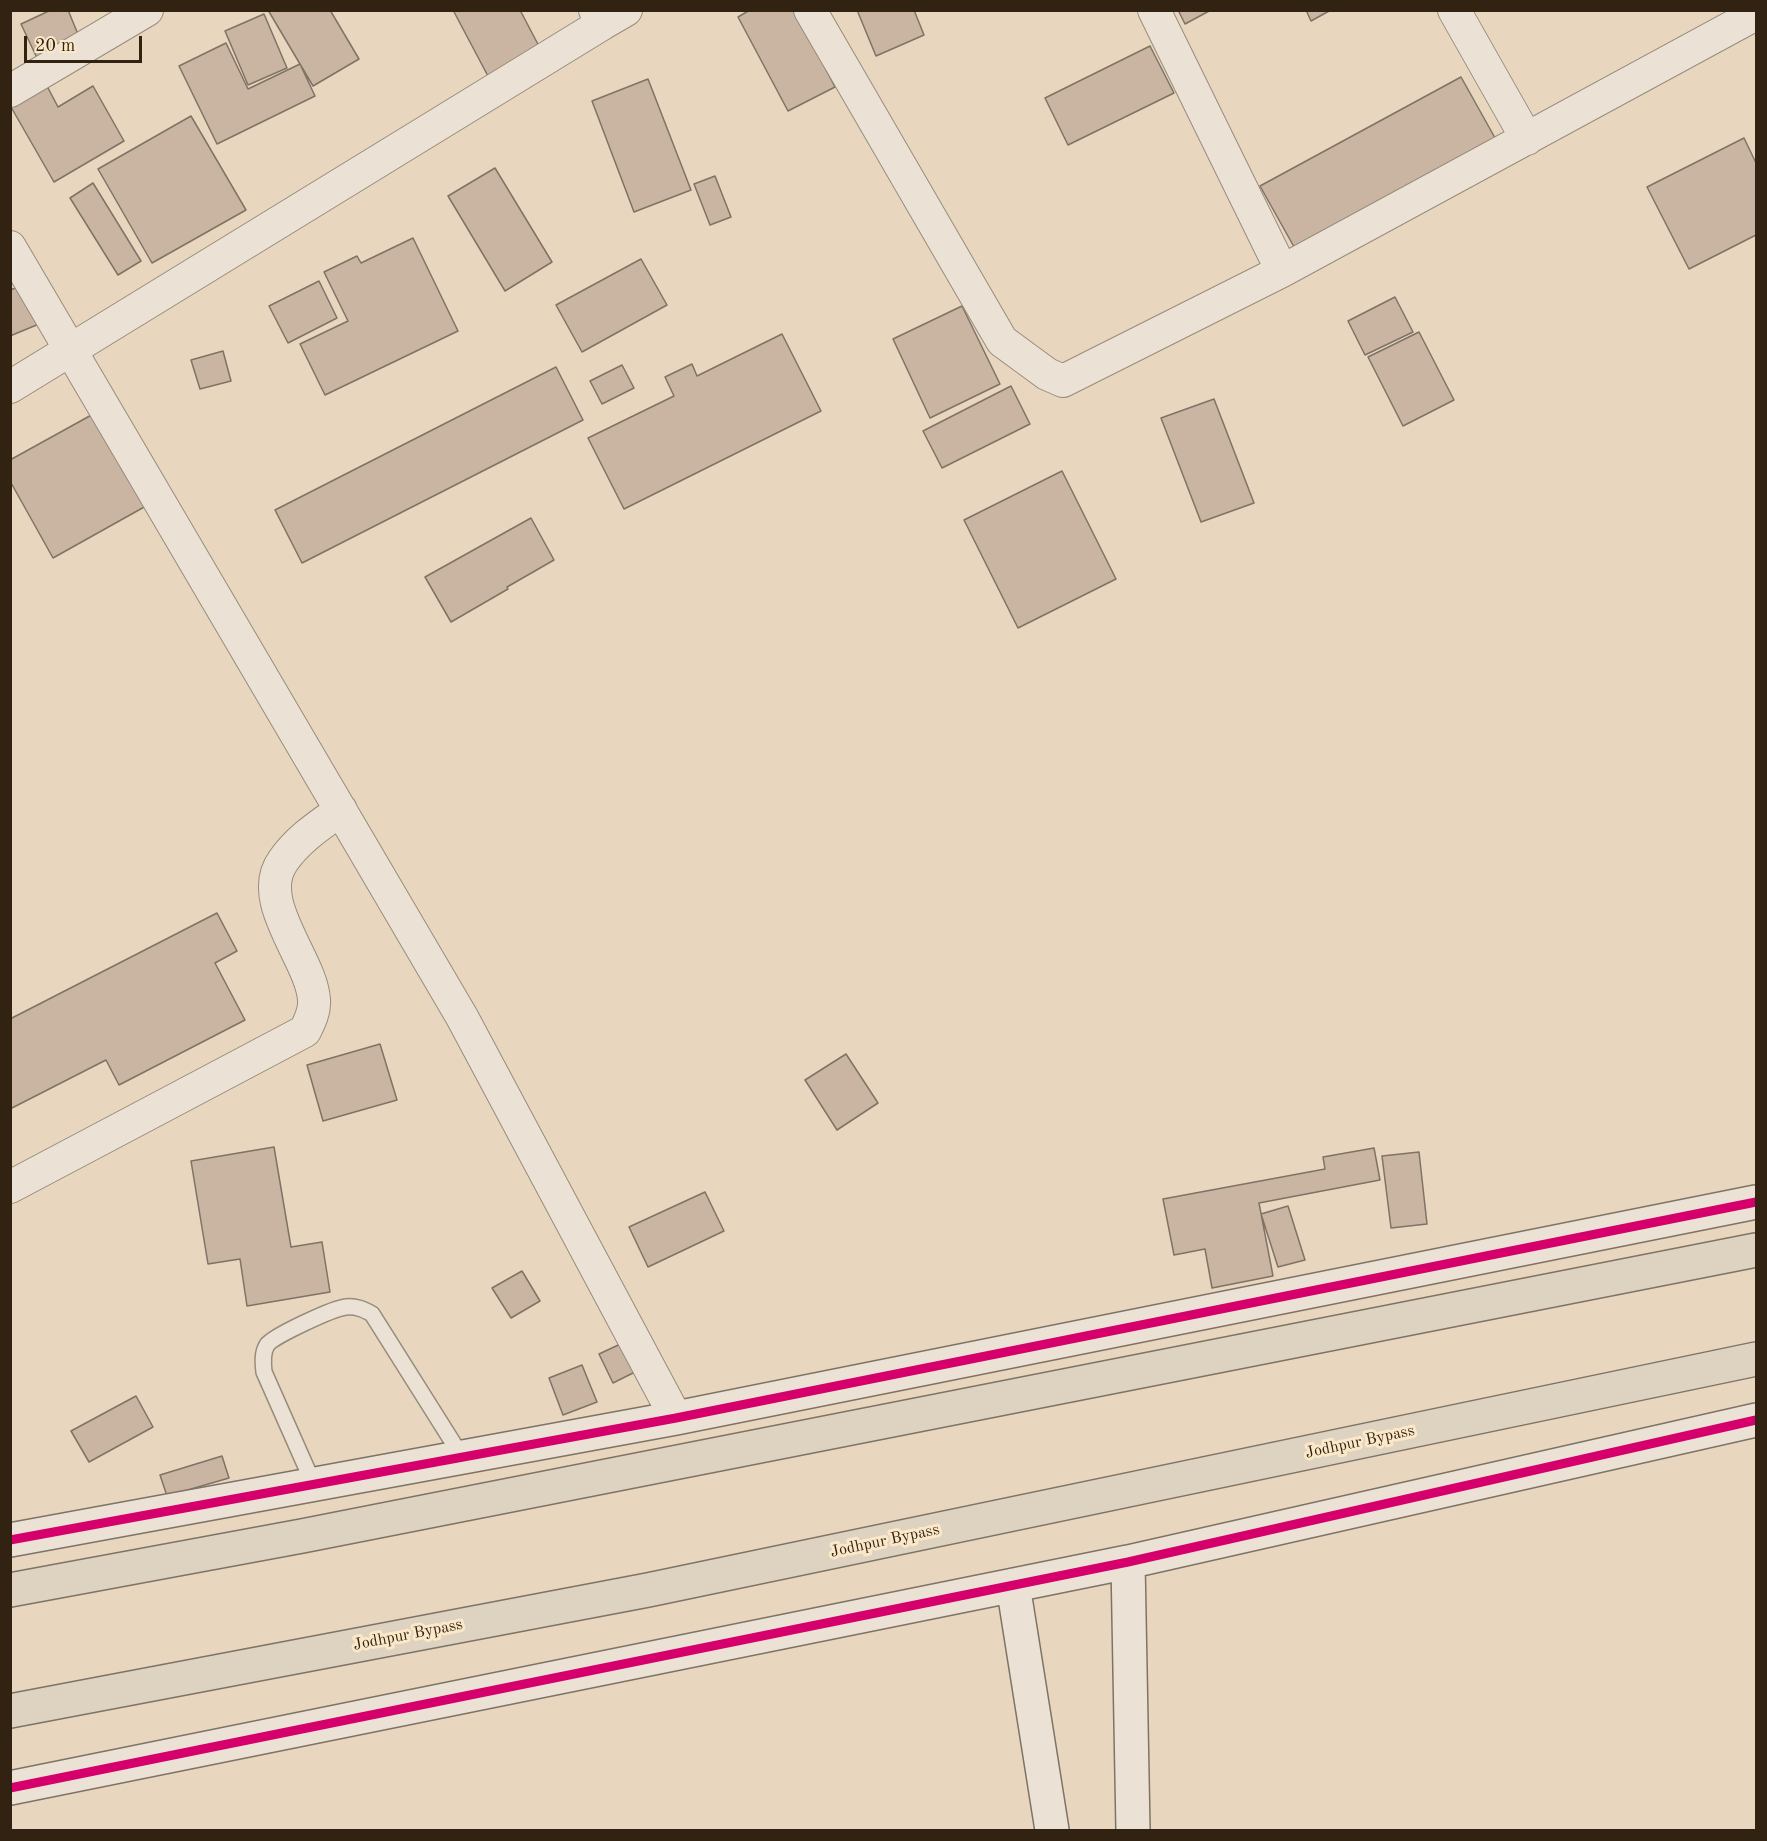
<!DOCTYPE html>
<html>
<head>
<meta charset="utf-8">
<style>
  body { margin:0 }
  #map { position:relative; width:1767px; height:1841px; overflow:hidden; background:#e8d7be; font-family:"Old Standard TT",serif }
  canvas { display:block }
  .frame { position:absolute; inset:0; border:12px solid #312212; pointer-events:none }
  .scale { position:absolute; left:24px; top:36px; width:118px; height:27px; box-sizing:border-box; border:3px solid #312212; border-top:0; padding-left:8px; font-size:18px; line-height:21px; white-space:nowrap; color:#312212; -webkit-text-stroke:4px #fbe8c9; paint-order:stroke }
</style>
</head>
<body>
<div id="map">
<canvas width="1767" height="1841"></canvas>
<div class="frame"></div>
<div class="scale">20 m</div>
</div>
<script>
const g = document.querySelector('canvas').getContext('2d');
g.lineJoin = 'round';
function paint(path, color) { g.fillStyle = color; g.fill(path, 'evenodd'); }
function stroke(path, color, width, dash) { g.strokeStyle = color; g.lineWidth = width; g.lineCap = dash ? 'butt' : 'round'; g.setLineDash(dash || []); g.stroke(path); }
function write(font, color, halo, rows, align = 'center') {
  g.font = font + ' "Old Standard TT",serif'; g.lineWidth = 6; g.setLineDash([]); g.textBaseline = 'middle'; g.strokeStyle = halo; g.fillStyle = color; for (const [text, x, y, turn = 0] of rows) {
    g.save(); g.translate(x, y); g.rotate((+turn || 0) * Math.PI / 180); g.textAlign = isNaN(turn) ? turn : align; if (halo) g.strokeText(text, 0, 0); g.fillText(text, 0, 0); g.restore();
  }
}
const building = new Path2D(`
  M51 10H68L80 39 37 58 21 24Z
  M268 10H330L359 59 313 86Z
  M453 10H520L541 50 489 78Z
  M750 10H795L835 87 788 111 738 17Z
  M857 10H914L924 35 876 56Z
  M1178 10H1211L1185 24Z
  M1306 10H1331L1311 21Z
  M264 14 287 68 248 85 225 31Z
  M226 43 248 89 300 64 315 96 217 144 179 66Z
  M1150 46 1174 93 1068 145 1045 98Z
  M1461 77 1499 145 1298 254 1260 186Z
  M648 79 691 190 634 212 592 101Z
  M47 86 58 107 93 86 124 141 54 182 11 107Z
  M191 116 246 210 152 263 98 169Z
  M1744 138 1756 163V235L1689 269 1647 187Z
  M495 168 552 262 505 291 448 196Z
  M715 176 731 217 710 225 694 184Z
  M93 183 141 261 118 275 70 198Z
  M413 238 458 331 325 395 300 344 348 321 324 272 357 256 361 263Z
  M641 259 667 305 582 352 556 305Z
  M319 281 337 318 288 343 269 306Z
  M24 285 39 324 10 336V290Z
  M1395 297 1413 332 1365 355 1348 321Z
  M962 306 1000 384 930 418 893 339Z
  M1419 332 1454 400 1403 426 1368 357Z
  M782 334 821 411 624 509 588 438 674 396 665 377 692 364 697 376Z
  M223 351 231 381 200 389 191 360Z
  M622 365 634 388 602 404 590 381Z
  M556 367 583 420 302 563 275 510Z
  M1011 386 1030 424 942 468 923 431Z
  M1214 399 1254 503 1201 522 1161 418Z
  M95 413 146 506 53 558 10 481V460Z
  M1062 471 1116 579 1018 628 964 520Z
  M531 518 554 560 507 587 508 589 451 622 425 577Z
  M217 913 237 951 215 963 245 1020 119 1085 106 1060 10 1109V1019Z
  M380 1044 397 1100 323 1121 307 1065Z
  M846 1054 878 1103 837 1130 805 1080Z
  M274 1147 291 1247 322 1242 330 1292 247 1306 240 1259 208 1264 191 1161Z
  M1374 1148 1380 1180 1259 1203 1273 1276 1212 1288 1205 1249 1174 1255 1163 1199 1325 1169 1323 1157Z
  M1419 1152 1427 1224 1391 1228 1382 1156Z
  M705 1192 724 1231 648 1267 629 1227Z
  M1288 1206 1305 1260 1278 1267 1261 1214Z
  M522 1271 540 1301 511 1318 492 1288Z
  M629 1340 643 1368 613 1383 599 1354Z
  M582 1365 597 1402 563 1415 549 1378Z
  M136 1396 153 1427 89 1462 71 1431Z
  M222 1456 229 1478 167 1496 160 1475Z`);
paint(building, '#cab4a2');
stroke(building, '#7e7365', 1.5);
const lane = new Path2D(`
  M314 1485 264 1372C263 1363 262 1353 267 1345 273 1336 334 1308 346 1307 356 1306 363 1309 372 1314L462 1457`);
const street = new Path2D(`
  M810 10 1002 341 1047 374 1063 381 1282 271 1756 14
  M1154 10 1282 271
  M1454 10 1527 139
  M602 24 626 10
  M10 91 147 10
  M10 247 462 1017 676 1418
  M10 387 602 24 595 10
  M10 1187 305 1031C310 1021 315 1011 314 1000 312 960 254 901 283 861 298 839 320 825 341 810`);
const secondary = new Path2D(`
  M10 1540 676 1418 1756 1202
  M1128 1562 1133 1830
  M1013 1585 1052 1830
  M10 1788 1128 1562 1756 1420`);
const highway = new Path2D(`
  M10 1590 302 1536 1756 1250
  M10 1711 648 1590 1756 1359`);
stroke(lane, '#978c7c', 18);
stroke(street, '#978c7c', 34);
stroke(secondary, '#7e7365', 36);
stroke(highway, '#7e7365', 36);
stroke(lane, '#ebe2d5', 15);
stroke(street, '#ebe2d5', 32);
stroke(secondary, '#ebe2d5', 33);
stroke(highway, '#ded2c1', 33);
stroke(new Path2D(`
  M10 1540 676 1418 1756 1202
  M10 1788 1128 1562 1756 1420`), '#d6006c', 9);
write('16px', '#312212', '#fbe8c9', [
  ["Jodhpur Bypass",1360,1442,-12],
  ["Jodhpur Bypass",885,1541,-12],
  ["Jodhpur Bypass",408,1635,-11]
]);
</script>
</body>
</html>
